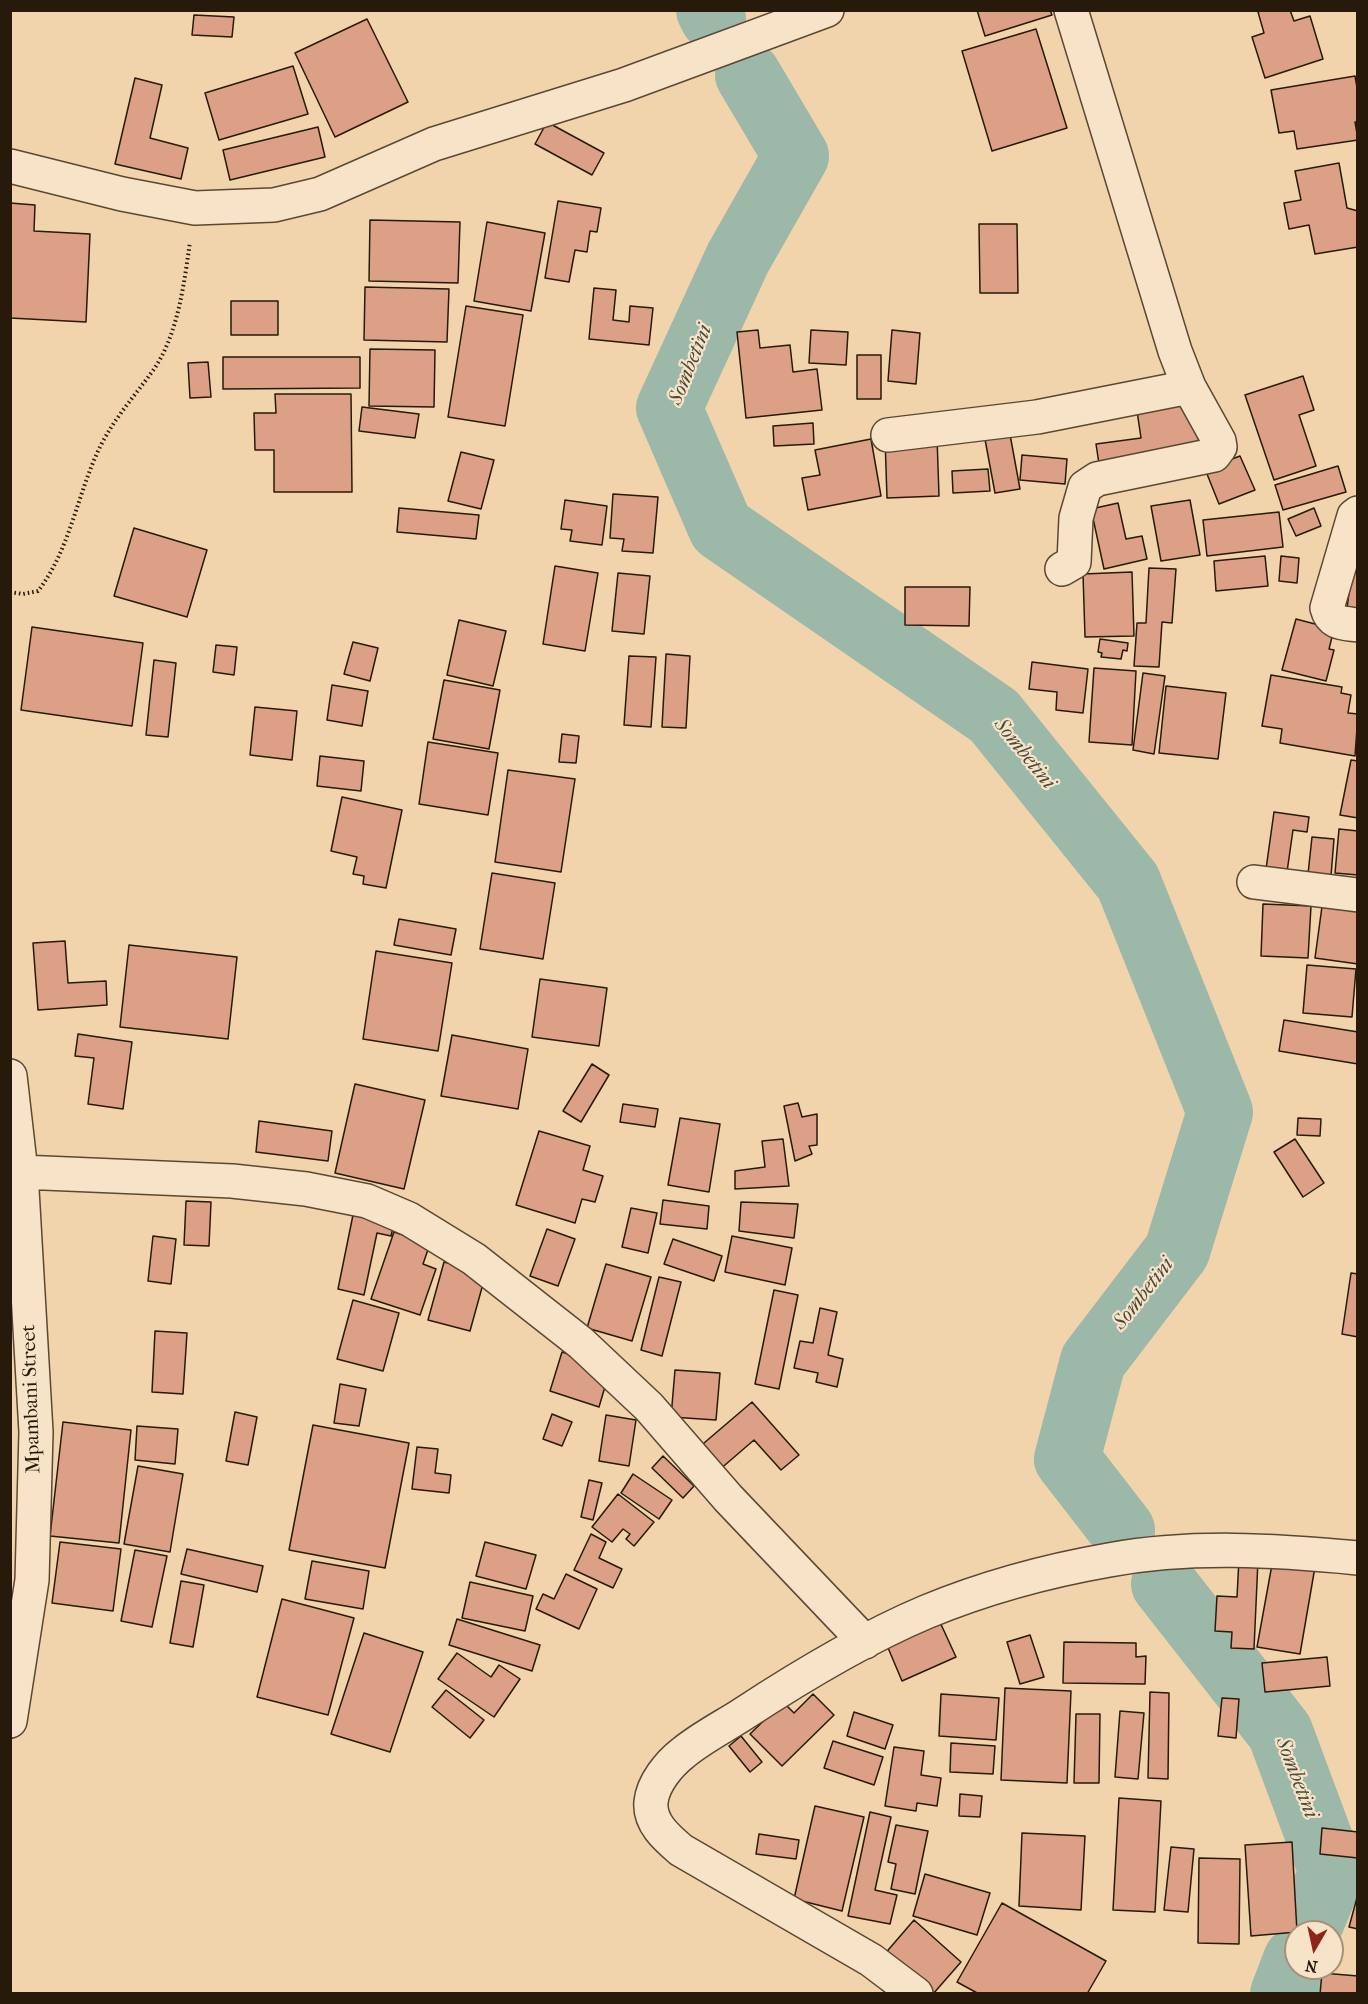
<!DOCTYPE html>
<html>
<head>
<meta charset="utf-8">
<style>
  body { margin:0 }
  #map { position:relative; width:1368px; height:2004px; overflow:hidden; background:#f1d4ab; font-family:"IM FELL French Canon",serif }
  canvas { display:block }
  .frame { position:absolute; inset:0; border:12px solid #271a0a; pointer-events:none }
  .north { position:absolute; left:1284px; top:1920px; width:60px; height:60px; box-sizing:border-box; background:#f6e3c8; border:2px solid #a3937c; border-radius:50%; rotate:189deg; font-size:16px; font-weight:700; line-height:24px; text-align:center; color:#271a0a }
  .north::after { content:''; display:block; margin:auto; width:21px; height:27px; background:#8f2418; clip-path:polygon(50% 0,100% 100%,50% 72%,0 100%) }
</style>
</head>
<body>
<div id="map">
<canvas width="1368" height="2004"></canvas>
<div class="frame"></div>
<div class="north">N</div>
</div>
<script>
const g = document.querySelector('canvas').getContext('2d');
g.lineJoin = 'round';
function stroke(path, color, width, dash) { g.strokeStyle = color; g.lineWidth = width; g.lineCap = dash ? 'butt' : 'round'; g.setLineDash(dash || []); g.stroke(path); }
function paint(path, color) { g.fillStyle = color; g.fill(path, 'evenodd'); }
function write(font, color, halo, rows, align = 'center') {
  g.font = font + ' "IM FELL French Canon",serif'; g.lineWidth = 4.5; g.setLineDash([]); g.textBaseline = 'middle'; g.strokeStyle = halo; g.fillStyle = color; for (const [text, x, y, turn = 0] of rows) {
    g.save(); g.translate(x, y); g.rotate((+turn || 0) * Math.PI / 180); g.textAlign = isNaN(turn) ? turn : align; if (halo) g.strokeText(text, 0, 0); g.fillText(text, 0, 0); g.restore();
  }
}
stroke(new Path2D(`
  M709 10 713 18
  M748 75 796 156 738 258 669 408 721 528 994 716 1128 882 1220 1112 1177 1251 1093 1361 1067 1459 1122 1530
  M1164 1584 1280 1732 1332 1872 1307 1932
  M1283 1994 1296 1960`), '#9bb8a8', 66);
const building = new Path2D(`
  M977 10H1050L1052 15 985 36Z
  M1263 10H1290L1294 21 1310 16 1323 59 1265 78 1252 37 1264 33 1258 12Z
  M194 15 234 17 232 37 192 35Z
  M367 19 408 102 335 137 295 53Z
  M1036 29 1067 128 992 151 962 51Z
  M293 66 308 114 219 140 205 93Z
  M1355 76 1358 93V122H1355L1358 140 1297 149 1294 131 1279 133 1271 90Z
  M135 78 162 85 150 138 188 148 181 179 115 164Z
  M547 122 604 153 592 175 535 144Z
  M318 127 325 157 230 180 223 150Z
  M1339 163 1347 208 1358 211V247L1315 254 1309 225 1289 229 1284 203 1301 200 1295 171Z
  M558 201 601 208 597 232 590 231 587 252 575 250 569 282 545 278Z
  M10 203 35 205 34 231 90 234 86 322 10 318Z
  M370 220 460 222 458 283 369 281Z
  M487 222 545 233 531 311 474 301Z
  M979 224H1017L1018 293H980Z
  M365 287 449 289 447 342 364 340Z
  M594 288 616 290 613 320 629 322 630 306 653 308 649 345 589 339Z
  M231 301H278V335H231Z
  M466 306 523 315 505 426 448 417Z
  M758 330 760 348 790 345 793 372 817 369 822 410 746 418 737 332Z
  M811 330 848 332 846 365 809 363Z
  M892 330 920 333 916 384 888 381Z
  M370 349 435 350 434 407 369 406Z
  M857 355H881V399H857Z
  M223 357H360V388L223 389Z
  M208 362 211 397 190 398 188 363Z
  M1303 376 1314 410 1299 415 1316 466 1274 480 1245 395Z
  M275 394H351L352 492H274V450H255L254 413H276Z
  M1193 404 1200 450 1099 464 1096 444 1141 438 1137 411Z
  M362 407 419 414 415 438 359 431Z
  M813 423 814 444 774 446 773 426Z
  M1009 429 1020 489 995 493 984 434Z
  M937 437 939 496 887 498 885 438Z
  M871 439 881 496 808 510 802 478 820 475 815 450Z
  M461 452 494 460 481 509 448 501Z
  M1022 455 1067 459 1065 484 1020 480Z
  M1240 456 1255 490 1219 504 1205 469Z
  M1338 466 1346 492 1283 510 1275 485Z
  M988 469 990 491 953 493 952 471Z
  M613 494 658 497 653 553 622 551 624 539 610 538Z
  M565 500 607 506 602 545 570 541 572 530 561 529Z
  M1190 500 1200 555 1161 561 1151 506Z
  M1118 503 1126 539 1142 536 1147 559 1104 569 1091 509Z
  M399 508 479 515 476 539 397 532Z
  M1314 508 1321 526 1296 536 1288 519Z
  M1279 512 1283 547 1207 556 1203 520Z
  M134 528 207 550 187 617 114 596Z
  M1357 534H1358V610L1347 608Z
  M1265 556 1268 586 1216 591 1214 561Z
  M1281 556 1299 558 1297 583 1279 581Z
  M555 566 598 573 585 651 543 644Z
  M1149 568 1176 569 1172 623 1162 622 1159 667 1134 666 1137 623H1146Z
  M1132 572 1134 636 1085 637 1083 574Z
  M618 573 650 576 644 634 612 631Z
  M905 587H970L969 626 905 625Z
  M1296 619 1334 629 1329 649 1334 650 1326 681 1282 670Z
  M459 620 506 631 493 686 447 675Z
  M32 627 143 643 132 726 21 710Z
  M1100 639 1128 643 1127 651 1123 650 1121 659 1101 657 1102 653 1098 652Z
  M353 642 378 648 370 681 344 674Z
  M216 645 237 647 234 675 213 672Z
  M666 654 690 656 686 728 662 727Z
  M629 656 656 657 651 727 624 725Z
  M154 660 176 663 168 737 146 735Z
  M1032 662 1088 669 1083 713 1056 710 1057 692 1029 689Z
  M1094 668 1136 671 1132 745 1089 742Z
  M1143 673 1165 676 1154 754 1133 750Z
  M1271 675 1342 687 1341 693 1351 695 1348 713 1358 714 1355 756 1280 743 1282 729 1262 726Z
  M444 680 500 690 489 749 433 739Z
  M332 685 368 691 362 726 327 720Z
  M1166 686 1226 693 1218 759 1159 753Z
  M255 707 297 711 292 760 250 755Z
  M562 734 579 736 576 763 559 762Z
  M428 742 498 753 488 815 419 804Z
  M320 756 364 761 361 791 317 786Z
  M1351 760 1358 761V818L1340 815Z
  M508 770 575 779 561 872 495 862Z
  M342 797 402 810 386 888 363 884 364 876 353 874 357 857 331 851Z
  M1274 812 1309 817 1307 832 1293 830 1287 872 1266 869Z
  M1339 829 1358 831V875L1335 873Z
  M1312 837 1334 839 1331 876 1308 874Z
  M492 873 555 883 543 959 480 949Z
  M1323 899 1358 904V964L1315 958Z
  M1263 904 1311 906 1308 958 1261 956Z
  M399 919 456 929 451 955 394 945Z
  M65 941 68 983 106 981 107 1005 38 1010 33 943Z
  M129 945 237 957 228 1039 120 1027Z
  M376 951 452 963 438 1051 363 1039Z
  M1307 965 1356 969 1352 1017 1303 1013Z
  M540 979 607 988 599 1046 532 1037Z
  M1284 1020 1358 1032V1064L1279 1051Z
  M78 1034 132 1042 123 1109 88 1104 94 1058 75 1056Z
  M452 1035 528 1049 518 1109 441 1096Z
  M592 1064 609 1075 581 1122 563 1111Z
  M355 1084 425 1100 404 1189 335 1173Z
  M798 1103 802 1117 817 1114V1145L809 1146 812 1154 795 1161 784 1106Z
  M623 1104 658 1109 655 1127 620 1122Z
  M680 1118 720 1124 709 1192 668 1185Z
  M1298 1118 1321 1119 1320 1136 1297 1135Z
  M259 1121 332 1131 328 1161 256 1152Z
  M539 1131 590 1146 583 1170 603 1176 595 1202 582 1199 575 1223 516 1205Z
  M783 1139 789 1186 735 1189V1171L765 1167 762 1141Z
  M1295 1139 1324 1183 1303 1197 1274 1152Z
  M663 1200 709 1206 707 1229 660 1224Z
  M186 1201 211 1202 209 1246 184 1245Z
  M741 1202 798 1204 794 1238 739 1231Z
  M631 1208 657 1213 648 1253 622 1247Z
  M354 1210 395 1219 391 1236 377 1233 364 1295 338 1289Z
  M547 1229 575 1239 558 1286 530 1276Z
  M394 1232 430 1244 423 1264 436 1269 420 1315 371 1299Z
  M153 1236 176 1239 171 1284 148 1281Z
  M732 1236 792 1248 785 1285 725 1272Z
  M673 1239 722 1256 714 1281 664 1264Z
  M444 1262 486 1273 470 1331 428 1320Z
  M606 1264 651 1277 632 1341 587 1328Z
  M1351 1273 1358 1274V1337L1342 1334Z
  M659 1277 681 1282 662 1356 641 1350Z
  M774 1290 798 1295 779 1389 755 1384Z
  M353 1300 399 1313 383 1371 337 1359Z
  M820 1308 837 1312 828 1355 843 1359 837 1387 816 1382 818 1373 794 1368 800 1341 813 1343Z
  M155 1331 187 1333 183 1394 152 1392Z
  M562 1352 601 1365 607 1380 599 1407 550 1391Z
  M675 1370 720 1373 716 1420 671 1417Z
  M340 1384 366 1389 359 1426 334 1423Z
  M752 1402 799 1455 781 1470 754 1440 718 1471 697 1449Z
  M235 1412 257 1417 248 1465 226 1461Z
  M552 1414 572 1422 562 1446 543 1439Z
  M606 1415 636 1420 629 1466 599 1461Z
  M63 1422 131 1430 119 1543 50 1536Z
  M313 1425 409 1443 385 1568 289 1550Z
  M137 1426 178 1429 175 1464 135 1460Z
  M417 1447 438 1449 435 1473 451 1475 449 1493 412 1489Z
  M663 1456 694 1486 683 1498 652 1468Z
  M138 1466 183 1474 170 1552 124 1544Z
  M633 1474 672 1500 659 1519 621 1493Z
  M589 1480 602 1483 593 1520 581 1517Z
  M618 1494 654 1522 634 1546 626 1539 630 1534 623 1529 612 1542 592 1527Z
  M591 1534 606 1542 599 1558 622 1569 613 1588 574 1570Z
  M60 1542 121 1549 113 1611 52 1603Z
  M485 1542 536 1555 526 1589 476 1576Z
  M187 1549 263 1566 257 1592 181 1574Z
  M135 1550 167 1556 152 1627 121 1621Z
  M1239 1559 1258 1560 1254 1649 1231 1648 1232 1632 1215 1631 1217 1596 1237 1597Z
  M1273 1559 1315 1567 1300 1654 1257 1647Z
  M312 1561 369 1571 363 1609 305 1599Z
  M566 1574 597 1589 579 1629 536 1609 543 1594 554 1599Z
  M181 1581 204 1585 193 1647 170 1643Z
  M470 1582 533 1596 525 1631 462 1618Z
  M282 1599 354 1618 328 1715 257 1697Z
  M457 1619 540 1645 532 1671 449 1645Z
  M939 1620 956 1657 902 1681 886 1643Z
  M364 1633 423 1652 390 1752 331 1734Z
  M1030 1635 1044 1677 1020 1684 1007 1642Z
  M1064 1642 1136 1643V1657L1146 1656 1145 1684 1063 1683Z
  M457 1653 491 1677 499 1665 520 1679 494 1717 438 1679Z
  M1327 1657 1330 1686 1265 1692 1262 1663Z
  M1005 1688 1071 1691 1067 1783 1001 1780Z
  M446 1690 484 1720 470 1738 432 1707Z
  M1150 1692 1169 1693 1168 1779 1148 1778Z
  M813 1694 834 1715 782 1766 750 1734 783 1702 794 1713Z
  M941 1694 999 1698 996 1740 939 1736Z
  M1222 1698 1239 1699 1236 1738 1218 1736Z
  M1120 1711 1144 1713 1138 1779 1115 1777Z
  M854 1712 893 1725 885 1749 847 1736Z
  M1076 1714H1100L1099 1783H1074Z
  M741 1736 762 1762 750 1772 729 1746Z
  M833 1741 883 1757 874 1785 824 1768Z
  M951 1743 995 1746 993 1774 950 1772Z
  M894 1747 924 1751 921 1775 941 1778 937 1806 917 1803 916 1811 885 1806Z
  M960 1794 982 1796 980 1817 959 1816Z
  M1119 1798 1161 1801 1155 1912 1113 1910Z
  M815 1806 864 1817 842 1911 794 1899Z
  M870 1812 891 1817 875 1890 897 1895 890 1924 848 1916Z
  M896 1825 928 1831 915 1894 891 1889 896 1864 888 1862Z
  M1322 1828 1358 1832V1858L1320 1854Z
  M1022 1833 1085 1836 1081 1910 1019 1906Z
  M759 1834 799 1840 796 1859 756 1854Z
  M1292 1842 1297 1932 1251 1936 1245 1845Z
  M1171 1847 1194 1849 1188 1912 1164 1910Z
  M1199 1858 1240 1859 1239 1944 1198 1943Z
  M925 1874 990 1893 977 1935 913 1916Z
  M1358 1894V1929L1349 1927Z
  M1002 1903 1106 1961 1087 1994H979L957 1982Z
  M914 1920 961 1962 933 1994H927L883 1956Z
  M1322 1973 1358 1976V1994H1320Z`);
paint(building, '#dca086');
stroke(building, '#271a0a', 1.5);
const minor = new Path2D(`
  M10 166 122 194 195 208 274 205 320 194 434 144 624 85 827 10
  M888 435 1037 417 1189 387
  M1358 513 1354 516 1327 608C1331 624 1343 623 1358 625
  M1062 569 1074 562 1076 518 1085 487 1097 479 1214 455 1220 447 1219 441 1189 387 1175 351 1071 10
  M1254 882 1358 895
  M10 1076 21 1172 36 1432 32 1580 10 1721
  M21 1172 232 1181 306 1189 367 1201 409 1219 474 1259 581 1343 649 1407 728 1498 865 1642
  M916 1994 871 1960 681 1850C667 1838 649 1823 651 1802 653 1783 669 1764 683 1753 701 1738 723 1727 743 1714 801 1676 862 1639 926 1612 984 1588 1046 1571 1109 1560 1191 1545 1275 1550 1358 1558`);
stroke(minor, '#5a4832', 36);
stroke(new Path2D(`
  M10 592 23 594 38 591C70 550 77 495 99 449 114 418 135 396 154 369 178 334 184 284 190 242`), '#271a0a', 4, [1.5, 3]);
stroke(minor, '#f6e3c8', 33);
write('20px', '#271a0a', '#f6e3c8', [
  ["Mpambani Street",32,1399,-92]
]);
write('italic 21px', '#4a4939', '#f6e3c8', [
  ["Sombetini",691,365,-68],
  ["Sombetini",1024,754,51],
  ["Sombetini",1144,1294,-52],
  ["Sombetini",1296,1778,69]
]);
</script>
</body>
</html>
